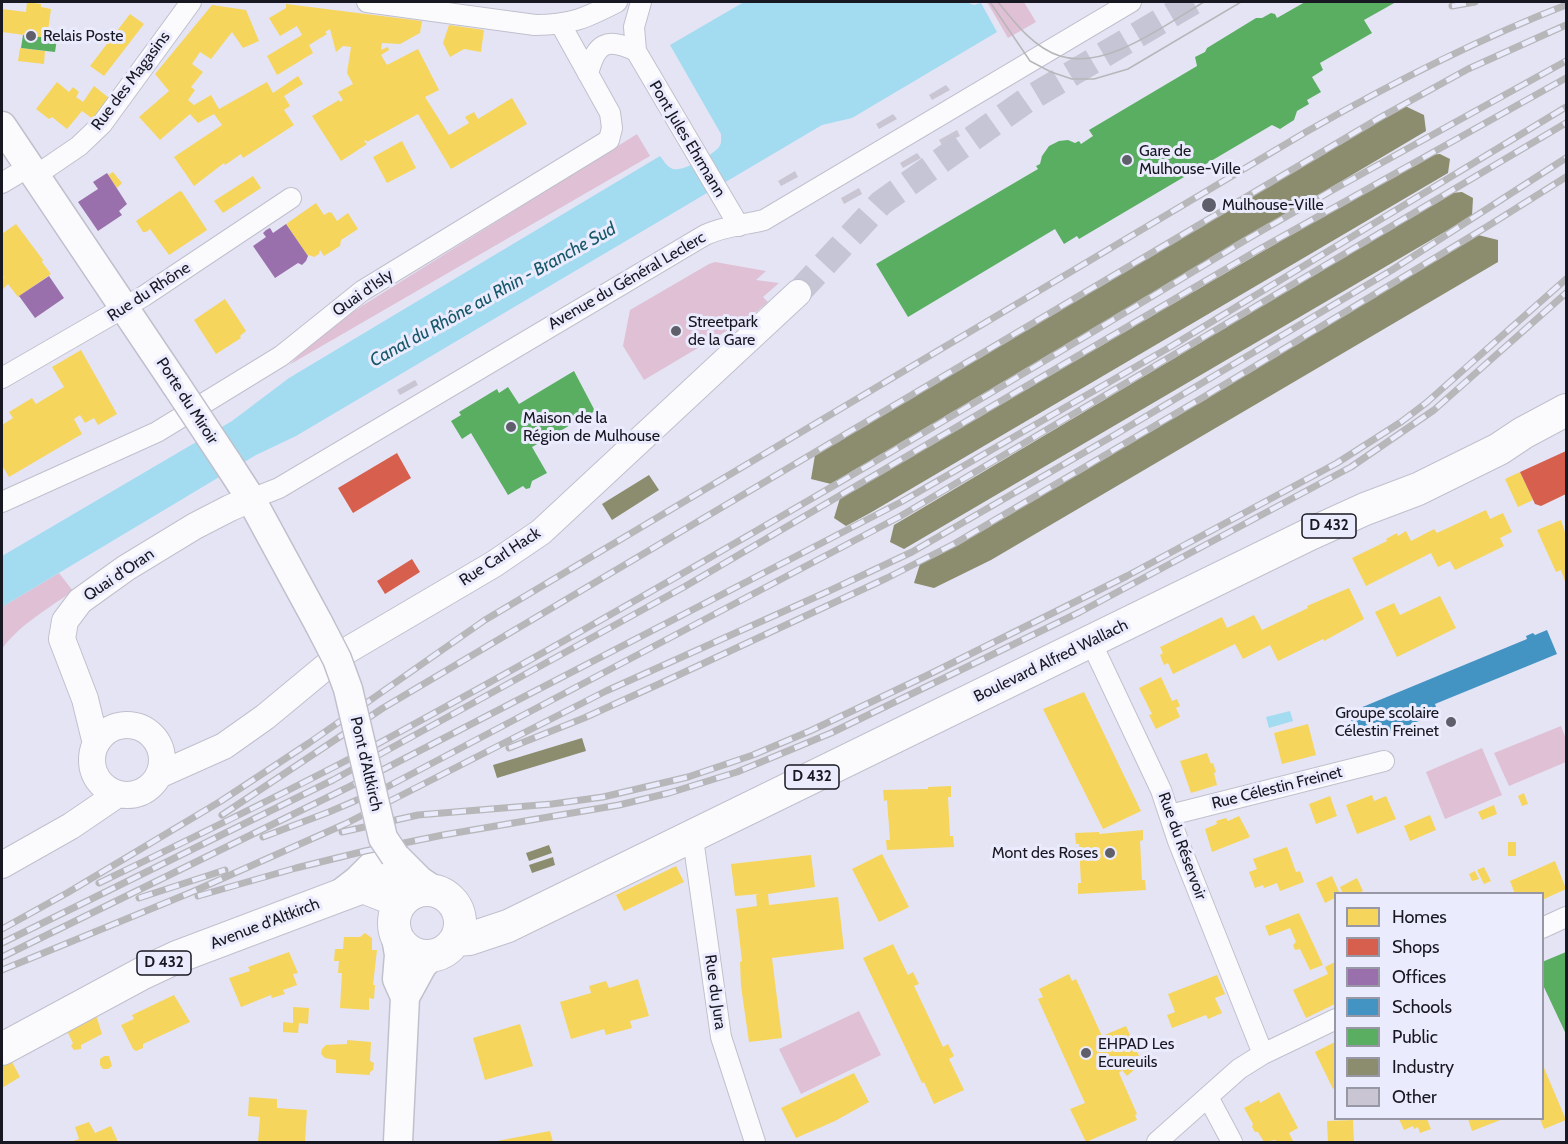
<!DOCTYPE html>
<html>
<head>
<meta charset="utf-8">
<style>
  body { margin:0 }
  #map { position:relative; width:1568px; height:1144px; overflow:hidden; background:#e4e4f5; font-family:Cabin,sans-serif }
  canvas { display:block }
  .frame { position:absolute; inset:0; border:3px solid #181823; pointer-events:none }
  .legend { position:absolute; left:1334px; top:892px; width:210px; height:228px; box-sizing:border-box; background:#ebebfe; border:2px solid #9797a6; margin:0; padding:8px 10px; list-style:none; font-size:18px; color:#181823 }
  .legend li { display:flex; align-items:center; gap:12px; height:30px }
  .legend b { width:30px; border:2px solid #9797a6 }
</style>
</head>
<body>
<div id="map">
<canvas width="1568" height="1144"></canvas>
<div class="frame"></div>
<ul class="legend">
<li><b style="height:16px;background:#f6d55c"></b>Homes</li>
<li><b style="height:16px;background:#d6604d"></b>Shops</li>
<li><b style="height:16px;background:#9970ab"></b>Offices</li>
<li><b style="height:16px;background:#4393c3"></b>Schools</li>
<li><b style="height:16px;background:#5aae61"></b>Public</li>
<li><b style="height:16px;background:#8c8c6e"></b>Industry</li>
<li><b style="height:16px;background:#c9c5d2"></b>Other</li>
</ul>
</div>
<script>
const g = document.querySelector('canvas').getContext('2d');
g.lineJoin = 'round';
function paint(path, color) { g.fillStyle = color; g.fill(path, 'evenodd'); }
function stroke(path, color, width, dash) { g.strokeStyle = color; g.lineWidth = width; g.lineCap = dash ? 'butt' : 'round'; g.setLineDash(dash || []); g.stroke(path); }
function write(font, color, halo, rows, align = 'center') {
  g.font = font + ' Cabin,sans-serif'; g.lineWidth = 6; g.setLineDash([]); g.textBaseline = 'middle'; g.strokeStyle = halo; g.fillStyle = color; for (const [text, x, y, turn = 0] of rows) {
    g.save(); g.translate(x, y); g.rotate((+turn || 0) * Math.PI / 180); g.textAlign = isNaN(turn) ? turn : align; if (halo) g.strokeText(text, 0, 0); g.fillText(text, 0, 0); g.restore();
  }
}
paint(new Path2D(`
  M987 2H1024L1036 22 1008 38Z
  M637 134 650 156 289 365 325 329Z
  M715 262 766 271 756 280 779 283 763 297 768 302 750 317 644 380 623 346 630 310 709 264Z
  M59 573 73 591C49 608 19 625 2 649V607Z
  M1561 726 1566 739V762L1509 786 1494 753Z
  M1482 748 1502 795 1445 819 1426 772Z
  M859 1011 881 1055 801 1094 779 1049Z`), '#e0c0d4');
paint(new Path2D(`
  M744 2H966L974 5 981 3 997 32 852 118 822 125 296 436 256 455 2 607V556L232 421 289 378 660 156C664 161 667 167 673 169 682 172 713 155 719 147 722 143 721 139 721 134L670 45Z
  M1290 711 1293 721 1269 728 1266 717Z`), '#a3dbf0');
paint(new Path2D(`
  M27 2 41 4V7L51 9 47 38 2 32V9L26 12Z
  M286 4 422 21 420 33 400 44 382 43 381 50 388 47 389 50 381 55 387 65 418 49 439 90 425 97 449 135 469 123 465 117 474 112 478 119 512 98 527 124 451 169 418 114 367 142 366 140 364 141 367 144 341 161 312 116 339 100 340 102 343 100 338 92 353 84 347 73 351 47 343 46 336 52 330 29 325 32 327 34 309 45 313 53 277 75 267 56 302 35 297 26 280 36 269 18 286 8Z
  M212 5 246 10 259 41 243 48 232 32 211 59 200 52 192 64 203 72 191 87 195 90 188 100 194 105 211 95 219 109 267 82 273 93 298 76 303 84 284 96 290 106 284 110 294 125 243 158 241 154 225 165 224 163 194 186 174 157 222 125 214 114 198 123 190 114 160 140 139 117 169 91 155 74Z
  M130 14 144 24 104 76 90 66Z
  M449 25 484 30 481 52 464 49 450 57 443 43Z
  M20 48 45 51 44 64 18 61Z
  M57 82 69 92 73 87 79 92 76 97 83 102 94 86 109 98 93 119 82 111 67 129 52 117 49 119 36 109Z
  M402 141 416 168 387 183 373 157Z
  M113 172 122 183 117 188 108 175Z
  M253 176 261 188 223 213 214 201Z
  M180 191 182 192 207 230 169 255 150 229 146 232H143L136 221Z
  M316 203 324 215 329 212 332 213 337 221 348 213 358 229 341 240 340 246 324 256 320 250 319 254 314 257 309 255 308 256 286 224Z
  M16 224 43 260 42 262 51 274 18 297 8 284 2 290V279L4 277 2 274V231L3 233Z
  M225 299 246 331 240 336 241 338 216 354 194 320Z
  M81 350 117 414 98 425 94 418 85 423 80 415 74 419 82 434 9 477 2 465V425L13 418 9 412 32 398 36 404 64 387 52 367Z
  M1520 472 1533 500 1518 507 1505 479Z
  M1486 510 1490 519 1503 513 1512 532 1500 538 1504 546 1455 570 1450 561 1438 567 1431 553 1366 586 1352 558 1387 541 1386 539 1397 533 1398 536 1406 531 1411 541 1434 529 1437 533Z
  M1561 520 1566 535V584L1561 570 1556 572 1537 530Z
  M1349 588 1364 619 1324 641 1323 639 1278 661 1270 645 1243 659 1235 644 1173 674 1168 663 1164 665 1160 655 1163 653 1160 647 1222 617 1227 628 1254 615 1262 630 1308 608 1307 606Z
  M1440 596 1456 628 1397 657 1375 612 1394 603 1400 615Z
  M1161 677 1172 701 1177 699 1180 706 1176 708 1180 717 1156 729 1149 715 1152 714 1139 688Z
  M1084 692 1141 811 1103 829 1043 709Z
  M1308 724 1316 755 1282 764 1274 733Z
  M1207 753 1211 764 1213 763 1216 772 1214 773 1217 785 1191 793 1180 761Z
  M951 786V797H948L950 836H953L954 847 887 850 886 840H890L887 800 884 801 883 790 928 789V787Z
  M1524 793 1528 804 1522 806 1518 796Z
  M1372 795 1374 801 1386 796 1396 819 1357 834 1346 805Z
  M1330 796 1337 816 1316 824 1309 804Z
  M1494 805 1497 814 1482 820 1478 812Z
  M1430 815 1436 830 1410 841 1404 826Z
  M1239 816 1250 837 1212 852 1205 829 1217 824 1216 821 1226 818 1228 821Z
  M1143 830V840L1140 841 1142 880H1145L1146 890 1078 894V883H1081L1079 844H1076L1075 833 1099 832V834Z
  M1508 842H1516V856H1508Z
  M1287 847 1296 872 1300 871 1304 882 1280 891 1277 883 1264 888 1263 885 1255 888 1249 872 1257 869 1253 859Z
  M882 854 909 907 879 922 852 869Z
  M811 855 815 887 768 894 769 905 838 897 844 949 772 958 782 1038 749 1042 741 986 740 962 742 961 736 909 757 906 756 895 759 894 735 896 731 864Z
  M1555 861 1566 889 1542 900V894H1515L1510 881Z
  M676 866 684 882 624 911 616 895Z
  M1484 867 1491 881 1484 884 1477 870Z
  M1475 871 1479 879 1472 881 1469 874Z
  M1332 876 1340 894H1336L1335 898 1325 903 1316 883Z
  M1357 878 1363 891 1357 894H1343L1340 887Z
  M1299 913 1323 965 1310 970 1300 949 1295 950 1293 945 1296 942 1290 928 1269 936 1265 926Z
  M365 933 372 938V950H377L373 985H375L374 999 369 998V1010L340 1008 342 973H338L339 961H334L335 949H343L344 937H360Z
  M893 944 908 975 913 972 919 984 914 986 943 1047 948 1044 954 1056 949 1059 964 1090 934 1104 924 1082 922 1083 863 958Z
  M289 952 298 973 293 974 297 985 283 990 285 994 272 998 271 995 241 1007 229 978 250 971 248 967Z
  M1335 962V1004L1306 1018 1293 990 1328 974 1325 967Z
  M1069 974 1072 981 1076 979 1102 1036 1126 1026 1140 1058 1131 1063 1136 1068 1127 1076 1122 1070 1119 1073 1137 1114 1135 1115 1137 1120 1086 1142 1070 1109 1085 1103 1038 999 1043 997 1039 989Z
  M1217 975 1225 994 1215 998 1222 1013 1208 1019 1206 1015 1172 1028 1167 1015 1175 1012 1168 994Z
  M638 979 649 1016 630 1021 632 1028 606 1035 604 1029 571 1039 560 1002 591 993 589 986 606 981 609 988Z
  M174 995 190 1022 143 1044V1048L136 1051 133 1049 121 1025 134 1019 132 1015Z
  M293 1007 309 1008 308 1024 299 1023 298 1033 283 1032V1022L293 1023Z
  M96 1015 102 1034 81 1045V1049L74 1050 71 1046 73 1043 67 1031Z
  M520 1024 533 1066 485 1080 473 1038Z
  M347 1040 371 1042 370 1061 374 1063 373 1070 370 1072V1075L336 1073V1060L325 1058 321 1054 322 1049 326 1045 347 1044Z
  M1335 1042V1088L1333 1089 1315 1052Z
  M104 1056H109L112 1066 108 1069H103L100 1065V1059Z
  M11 1060 20 1077 2 1088V1065Z
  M1542 1063 1566 1120 1544 1129 1540 1119 1542 1118Z
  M854 1073 869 1102 835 1121 796 1138 781 1108Z
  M1279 1092 1298 1128 1289 1133 1293 1141 1290 1142H1276L1275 1140 1264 1142 1258 1132H1255L1252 1127 1253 1124 1244 1108 1259 1100 1260 1103Z
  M249 1097 277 1099V1108L307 1110 305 1142H258L260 1117 248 1116Z
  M1399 1119H1427L1431 1129 1420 1133 1418 1127 1414 1129 1413 1126 1404 1130Z
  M1468 1119H1503L1472 1131Z
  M1353 1120 1354 1142H1328L1327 1121Z
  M89 1122 95 1133 111 1126 118 1142H70L79 1139 75 1127Z
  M550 1131 553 1142H497V1141Z`), '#f6d55c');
paint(new Path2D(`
  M1566 451V494L1541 506 1535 504 1520 472Z
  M397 453 411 478 353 513 338 488Z
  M412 559 420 572 385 594 377 581Z`), '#d6604d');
paint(new Path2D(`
  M107 173 127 204 119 211 122 215 98 231 78 202 98 189 93 182Z
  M286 224 308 256 306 261 302 265 298 263 275 278 253 246 266 237 263 233 266 230 270 228 273 233Z
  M49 276 64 298 35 318 19 296Z`), '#9970ab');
paint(new Path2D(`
  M1547 630 1557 654 1435 704 1438 713 1392 732 1382 736 1378 728 1358 736 1348 713 1527 639 1526 636 1533 633 1535 635Z`), '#4393c3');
paint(new Path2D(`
  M1305 2H1396L1364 20 1372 33 1320 63 1323 70 1312 77 1321 92 1307 100 1309 104 1297 111 1294 120 1280 129 1272 125 1079 239 1077 236 1064 244 1055 229 908 317 876 264 1038 169 1036 166 1040 164 1042 156 1049 146 1059 141 1068 140 1075 143 1079 141 1081 144 1093 136 1089 130 1197 66 1195 57 1205 52 1207 48 1256 18H1262L1271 13 1275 14 1277 18Z
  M23 35 57 39 55 52 21 48Z
  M574 371 595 411 532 447 547 473 532 481 530 488 526 489 523 486 508 495 471 433 462 439 451 421 461 415 459 412 497 389 499 393 508 387 519 404Z
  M1566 952V1032H1565L1542 983V962Z`), '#5aae61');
paint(new Path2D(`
  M1405 106 1424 115 1426 131 831 484 811 479 815 455Z
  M1440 154 1450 159 1448 173 870 513 846 526 834 518 840 498 1428 155Z
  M1462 192 1473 198 1472 216 904 549 890 542 894 525 1452 193Z
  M1478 235 1498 240V262L991 560 934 588 914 583 920 564 1004 517Z
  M649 475 659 490 612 520 602 504Z
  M582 738 586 751 497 778 493 765Z
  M549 845 552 853 529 861 526 853Z
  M553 857 555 865 532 873 529 865Z`), '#8c8c6e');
paint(new Path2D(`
  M946 85 950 90 932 100 929 95Z
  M893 114 897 119 879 129 876 124Z
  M957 130 960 136 942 145 939 140Z
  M917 153 921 158 903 168 900 163Z
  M795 171 798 177 781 186 778 181Z
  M859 188 862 194 844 204 841 198Z
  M415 380 418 385 400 395 397 390Z`), '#c9c5d2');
stroke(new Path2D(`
  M798 293 881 203 1027 100 1193 2`), '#c5c5d6', 26, [26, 13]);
const minor = new Path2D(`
  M367 2 535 25C571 25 586 18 617 2
  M641 2 634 27 636 51 739 226
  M588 74C596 43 606 37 636 51
  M35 176 79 146 102 124 191 2
  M2 183 29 167
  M2 378 144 296 291 198
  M251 499 279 488 311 469 705 235C724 226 744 225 764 220L1131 2
  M2 502 157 432 281 356 362 291 609 140 612 128 610 113 561 25
  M1091 642 1161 790 1178 841 1263 1054
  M1170 815 1384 761
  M691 837 694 846 721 1037 755 1142
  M1542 928 1566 917
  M1208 1097 1232 1142
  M1157 1142 1239 1069 1263 1054 1336 1019`);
const tertiary = new Path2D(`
  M92 760a35 35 0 1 1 70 0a35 35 0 1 1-70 0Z
  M96 744 85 699 62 639 65 621 80 601 126 568 195 526 230 508 251 499
  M159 775 224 746 265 717 341 654 494 564 541 532 798 293
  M2 865 71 826 118 794`);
const secondary = new Path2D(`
  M2 126 176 385
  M227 462 251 499 319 624
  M395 856 420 881 435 891
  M336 897 358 880 379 859 393 874 407 897
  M396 937 399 955 397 979 405 997 398 1142
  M405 997 422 966 430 957`);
const primary = new Path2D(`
  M394 923a33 33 0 1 1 66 0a33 33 0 1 1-66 0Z
  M456 940 469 939 508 926 1310 534 1365 509 1418 489 1499 449 1523 433 1566 410
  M2 1049 143 973 177 957 336 897 363 887 391 898 400 904`);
stroke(minor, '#c0c0cd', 22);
stroke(tertiary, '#c0c0cd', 28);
stroke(secondary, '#c0c0cd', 31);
stroke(primary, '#c0c0cd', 34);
stroke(minor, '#fbfbfe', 20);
stroke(tertiary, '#fbfbfe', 26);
stroke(secondary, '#fbfbfe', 28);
stroke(primary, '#fbfbfe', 32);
stroke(new Path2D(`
  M990 2 1030 61 1051 72 1072 79H1094L1128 69 1241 2
  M998 2C1014 22 1034 48 1060 56 1106 71 1166 24 1204 2`), '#b7b7ba', 1.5);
const rail = new Path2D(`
  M1452 6 1475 2
  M509 748 584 718 659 684 887 578 954 544 1202 398 1488 226 1566 177
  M222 815 383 708 1381 117 1468 69 1566 25
  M342 832 418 815 552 804 603 797 688 777 753 755 810 731 930 674 1127 576 1337 463 1401 422 1426 403 1566 279
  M263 837 329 812 385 788 899 517 1566 123
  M99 883C190 839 282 795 372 747 669 586 959 413 1249 238L1338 187 1566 61
  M198 896 296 868 365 851 443 835 619 805 669 793 737 772 831 733 1080 612 1351 467 1434 410 1566 293
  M139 898 225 870
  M2 929 67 893 221 801 309 743 485 620 1306 132C1390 84 1476 40 1566 5
  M2 943 333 780 684 587 1258 250 1566 78
  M2 957 361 781 901 502 1170 347 1566 107
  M2 970 192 892 345 824 606 691 829 591 912 552 1118 433 1392 270 1566 158`);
stroke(rail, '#b7b7ba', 7);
stroke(rail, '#ebebfe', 4.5, [14]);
const secondaryBridge = new Path2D(`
  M176 385 227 462
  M319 624 337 659 348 689 383 838 395 856`);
stroke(secondaryBridge, '#c0c0cd', 31, []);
stroke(secondaryBridge, '#fbfbfe', 28);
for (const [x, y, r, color] of [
  [31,36,6,"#5f5f6c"],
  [1127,160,6,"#5f5f6c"],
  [1209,205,8,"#5f5f6c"],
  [676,331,6,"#5f5f6c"],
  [511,427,6,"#5f5f6c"],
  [1451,722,6,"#5f5f6c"],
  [1110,853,6,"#5f5f6c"],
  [1086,1053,6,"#5f5f6c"]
]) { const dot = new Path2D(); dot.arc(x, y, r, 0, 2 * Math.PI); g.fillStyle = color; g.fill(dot); stroke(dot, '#ebebfe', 2); }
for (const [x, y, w] of [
  [1329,526,54],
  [812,777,54],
  [164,963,54]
]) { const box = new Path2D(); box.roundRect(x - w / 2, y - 12, w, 24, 4.5); g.fillStyle = '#ebebfe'; g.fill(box); stroke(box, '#181823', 1.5); }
write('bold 15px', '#181823', null, [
  ["D 432",1329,526],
  ["D 432",812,777],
  ["D 432",164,963]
]);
write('16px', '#181823', '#ebebfe', [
  ["Relais Poste",43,36],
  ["Gare de",1139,151],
  ["Mulhouse-Ville",1139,169],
  ["Mulhouse-Ville",1222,205],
  ["Streetpark",688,322],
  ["de la Gare",688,340],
  ["Maison de la",523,418],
  ["Région de Mulhouse",523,436],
  ["Groupe scolaire",1439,713,"right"],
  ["Célestin Freinet",1439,731,"right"],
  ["Mont des Roses",1098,853,"right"],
  ["EHPAD Les",1098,1044],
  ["Ecureuils",1098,1062]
], 'left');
write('16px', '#181823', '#ebebfe', [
  ["Rue des Magasins",131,81,-53],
  ["Pont Jules Ehrmann",687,139,59],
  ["Avenue du Général Leclerc",627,281,-30],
  ["Rue du Rhône",149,292,-33],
  ["Quai d'Isly",363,293,-35],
  ["Porte du Miroir",187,401,57],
  ["Rue Carl Hack",500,557,-33],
  ["Quai d'Oran",119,575,-34],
  ["Boulevard Alfred Wallach",1051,661,-26],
  ["Pont d'Altkirch",366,764,77],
  ["Rue Célestin Freinet",1277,788,-14],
  ["Rue du Réservoir",1182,846,70],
  ["Avenue d'Altkirch",265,924,-21],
  ["Rue du Jura",715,992,82]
]);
write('italic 18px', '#175969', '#ebebfe', [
  ["Canal du Rhône au Rhin - Branche Sud",493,295,-29]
]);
</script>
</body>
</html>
